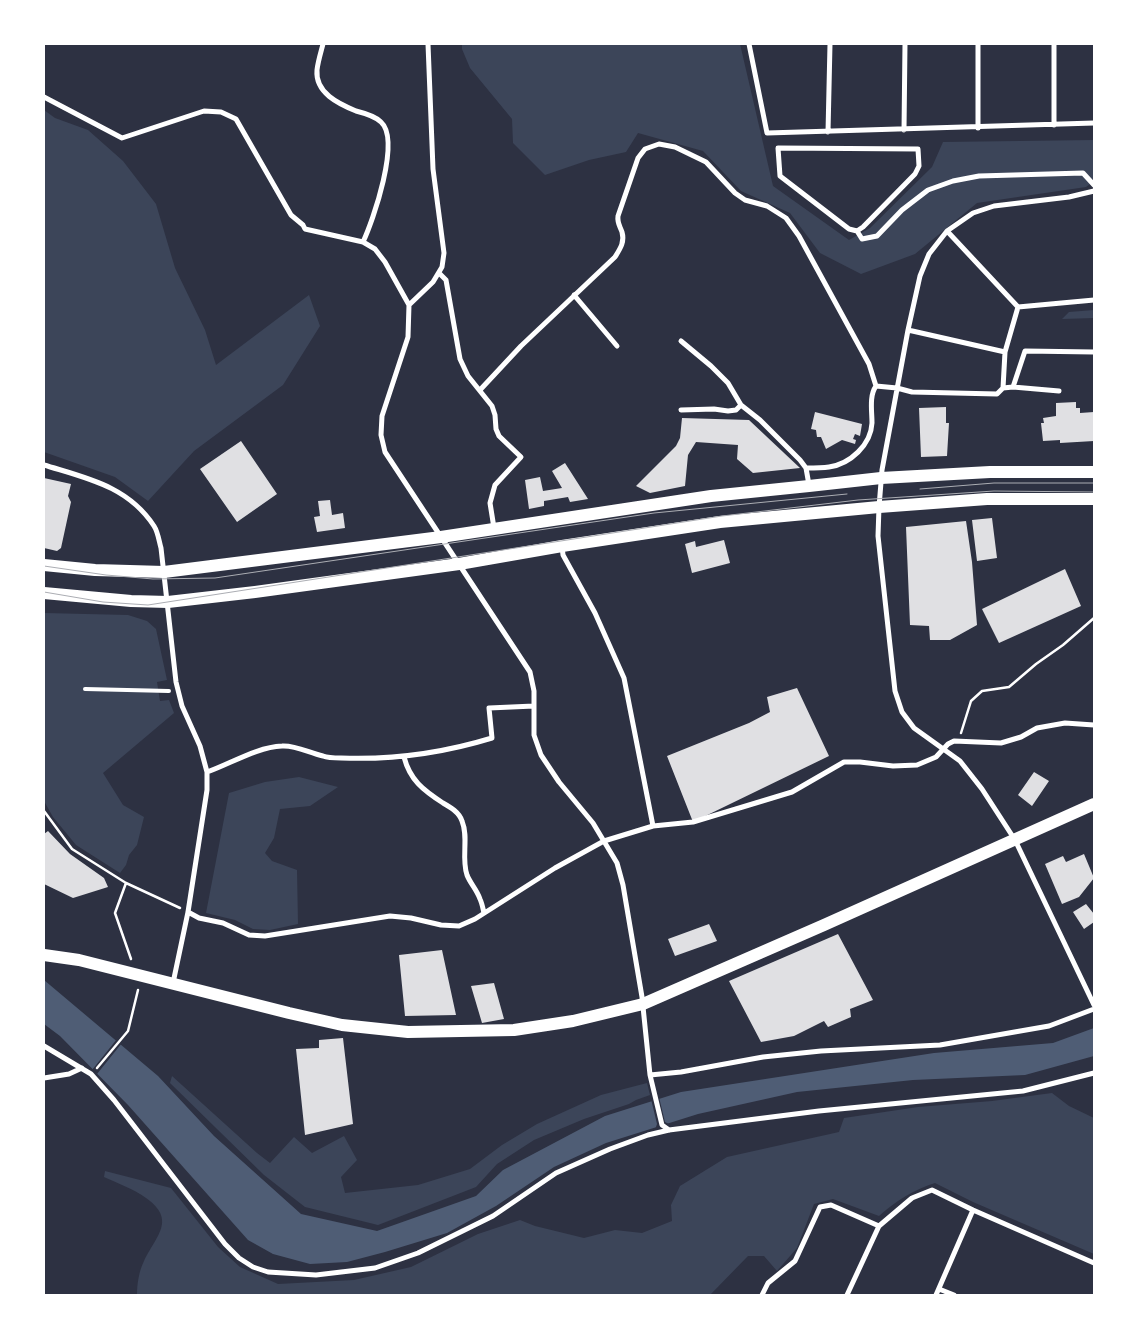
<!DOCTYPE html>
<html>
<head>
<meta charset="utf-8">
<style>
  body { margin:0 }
  #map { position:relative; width:1138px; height:1339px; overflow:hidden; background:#2d3142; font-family:"Sofia Sans Condensed",sans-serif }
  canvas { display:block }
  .frame { position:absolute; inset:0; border:45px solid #fff; pointer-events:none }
</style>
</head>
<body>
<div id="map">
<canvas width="1138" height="1339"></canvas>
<div class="frame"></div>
</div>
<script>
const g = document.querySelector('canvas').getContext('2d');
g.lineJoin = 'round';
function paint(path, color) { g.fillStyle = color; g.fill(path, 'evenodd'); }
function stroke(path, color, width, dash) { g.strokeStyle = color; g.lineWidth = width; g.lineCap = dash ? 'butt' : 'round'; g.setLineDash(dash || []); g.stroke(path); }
paint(new Path2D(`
  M462 44H740L773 186 849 240 870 228 932 167 943 142 1094 140V181L1086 187 977 203 915 254 861 274 820 253 790 213 741 191 703 151 638 133 626 152 589 160 545 175 513 143 512 119 470 68 462 49Z
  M44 110 55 118 88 130 123 161 156 204 175 268 205 330 216 365 309 295 320 326 283 385 194 451 148 501 115 477 44 452Z
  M1094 310V318L1062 319 1069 312Z
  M44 613 128 615 147 621 156 629 167 680 157 682 160 701 169 700 174 713 103 773 123 805 144 817 137 845 129 855 126 865 120 873 76 845 53 817 44 801Z
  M299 777 338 787 310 806 280 809 274 838 265 853 272 861 297 870 298 924 270 930 253 929 235 920 206 913 229 793 265 782Z
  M172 1076 257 1153 270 1163 294 1137 312 1153 344 1136 357 1160 341 1177 345 1193 418 1185 470 1169 502 1145 537 1124 601 1095 647 1083 650 1095 636 1100 629 1104 584 1119 534 1140 497 1164 476 1187 378 1225 305 1207 264 1175 170 1083Z
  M1052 1093 1069 1106 1094 1118V1254L973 1202 935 1183C913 1190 896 1201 879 1216L833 1199 814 1204 797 1248 777 1271 764 1256H748L710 1295H137C137 1284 139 1271 144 1261 156 1236 177 1220 146 1198 134 1189 117 1183 104 1177L105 1171 171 1188 218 1247 240 1267 278 1284 354 1280 411 1267 478 1234 520 1220 535 1226 584 1238 615 1230 642 1233 672 1221 671 1205 680 1186 727 1157 839 1132 844 1118 918 1107 992 1101Z`), '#3c4559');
paint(new Path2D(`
  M44 980 158 1076 214 1136 301 1214 377 1231 476 1196 503 1170 605 1116 681 1092 934 1053 1053 1043 1094 1028V1056L1025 1075 913 1080 797 1092 698 1114 606 1143 554 1167 496 1206 447 1233 385 1252 347 1262 310 1264 273 1254 248 1240 128 1105 60 1036 44 1024Z`), '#4f5d75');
paint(new Path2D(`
  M117 1039 122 1043 97 1074 92 1070Z
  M659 1097 665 1122 671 1125 655 1130 657 1124 651 1099Z`), '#2d3142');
paint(new Path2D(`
  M1076 402V408H1080V413L1094 412V441L1060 443V440L1043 441 1041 423H1044L1043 418 1056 416V403Z
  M946 407V423H949L947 456 921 457 919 408Z
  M815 412 862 424 860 436 855 434 853 439 856 440 855 444 842 440 826 449 821 437H817L816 430 811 429Z
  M682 418 749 420 800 468 753 473 737 459 738 445 696 442 688 455 685 486 650 493 636 486 676 446 680 438Z
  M241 441 277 494 237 522 200 469Z
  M565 463 588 499 570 502 568 497 544 501V506L529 509 525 480 540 477 543 491 562 488 552 471Z
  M44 478 71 484 68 496 71 502 61 548 57 551 44 548Z
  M330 500 332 515 343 513 345 528 317 532 314 517 320 516 318 501Z
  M992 518 997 558 977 561 972 520Z
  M966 521 972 562 977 625 950 640H930L929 626 910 625 906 527Z
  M724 540 730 563 692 573 685 544 695 541 696 547Z
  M1065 569 1081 606 999 643 982 609Z
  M797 688 829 756 693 822 667 756 749 723 770 712 767 697Z
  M1034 772 1049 781 1032 806 1018 795Z
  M48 831 70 854 104 878 108 887 73 898 44 884V834Z
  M1084 854 1094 878 1079 897 1062 904 1045 864 1063 856 1066 862Z
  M1086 904 1094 914V922L1084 929 1073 912Z
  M709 924 717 941 675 956 668 939Z
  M838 934 873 1000 850 1009 851 1017 828 1027 824 1021 794 1036 761 1042 729 981Z
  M442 950 456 1015 405 1016 399 955Z
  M494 983 504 1019 482 1023 471 986Z
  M343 1038 353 1124 305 1135 296 1049 319 1048V1040Z`), '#e0e0e3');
stroke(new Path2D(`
  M961 733 971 701 982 691 1009 687 1036 664 1063 645 1094 618
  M44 811 72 849 126 883 180 908
  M126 883 115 913 131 959
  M97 1068 128 1031 138 990`), '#fff', 2.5);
stroke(new Path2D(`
  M85 689 169 691`), '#fff', 4);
stroke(new Path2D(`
  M323 44C321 52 318 61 317 70 315 93 339 104 356 111 364 113 375 116 381 122 401 140 373 221 363 242
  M749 44 767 133 1094 123
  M1054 44V125
  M44 97 122 138 204 111 221 112 236 119 291 215 303 225 305 229 363 242 375 249 385 262 409 305 408 337 382 416 381 435 385 452 530 672 534 691V735L541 755 559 782 593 823 617 863 623 885 642 997 650 1075 662 1125 669 1130
  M978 128V44
  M904 130 905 44
  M828 132 830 44
  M1094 191 1069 197 994 206 973 213 947 231 929 254 920 276 908 330 882 470 879 507 878 536 895 691 902 712 914 728 960 761 982 789 1015 840 1094 1005
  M857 231 863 227 915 174 919 166 918 149 778 148 780 176 849 229 857 231 862 239 877 236 902 210 928 190 953 181 979 176 1083 173 1094 185
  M439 273 446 280 460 359 468 376 492 406 495 415 496 429 499 436 521 457 495 485 490 503 494 528
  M574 295 617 346
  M409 305 433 282 442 267 444 253 433 169 428 44
  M1018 307 1094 300
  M908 330 1005 352
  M681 341 711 366 728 383 741 405 760 420 800 460 806 468 809 485
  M1013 387 1059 391
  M1003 388 1013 387 1025 351 1094 352
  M480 390 521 346 615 257C620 249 625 242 622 232 620 226 617 223 618 216L638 158 645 149 659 144 675 147 706 162 735 193 745 200 767 206 786 218 799 236 869 364 876 386
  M681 410 714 409 728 411 736 410 741 405
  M44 465C86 478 128 486 154 526 158 532 159 541 161 548L176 682 182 706 200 746 207 772V790L188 912 173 983
  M806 468C814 468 822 468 829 467 850 464 871 445 872 423 872 411 869 396 876 386L897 388 912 392 997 394 1003 388 1005 352 1018 307 947 231
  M562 546 563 555 595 613 624 678 653 826
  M404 757C410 780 423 790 443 803 450 807 459 812 462 821 469 838 461 857 467 875 470 883 477 890 480 899 482 903 483 909 484 913
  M207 772C230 764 257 747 282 746 296 745 309 753 323 756 328 758 335 758 341 758 392 760 443 753 492 738L489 708 534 706
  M188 912 199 918 223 923 249 935 265 936 390 916 411 918 441 925 459 926 475 919 555 868 604 841 653 826 693 822 792 792 844 762H860L893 766 917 765 936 757 948 744 954 741 1001 743 1021 737 1037 728 1065 723 1094 725
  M44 1046 91 1074 114 1100 225 1244 239 1258 253 1267 268 1272 316 1275 375 1268 418 1253 493 1216 556 1173 610 1149 648 1135 669 1130 819 1111 1023 1091 1094 1073
  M650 1075 681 1072 763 1057 821 1051 940 1045 1049 1026 1094 1009
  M44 1078 69 1074 82 1068
  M939 1289 954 1295
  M762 1295 768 1283 795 1261 820 1207 831 1205 879 1226 912 1198 932 1190 973 1210 1094 1263
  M847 1295 879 1226
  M936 1295 973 1210`), '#fff', 5);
stroke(new Path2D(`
  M44 565 95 570 164 572 441 537 711 496 809 486 881 478 990 472H1094
  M44 593 131 601 168 602 255 592 459 564 562 546 720 522 879 507 987 499H1094
  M44 955 79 960 289 1013 342 1025 408 1032 514 1030 573 1021 643 1004 824 925 1094 804`), '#fff', 12);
stroke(new Path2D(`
  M920 489 994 483H1094
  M44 566 106 575 153 579 215 578 654 513 847 494
  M44 592 103 602 148 605 722 516 858 500 994 491 1094 492`), '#abadb3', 1);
</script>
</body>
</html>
